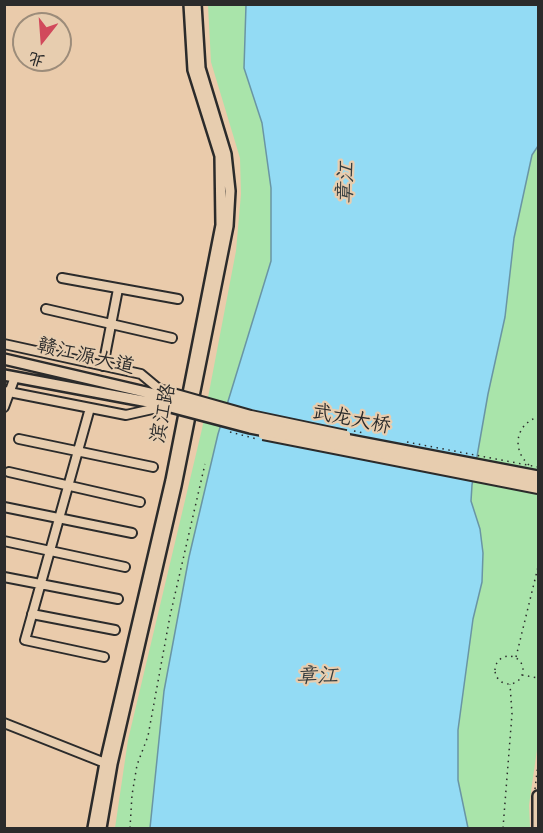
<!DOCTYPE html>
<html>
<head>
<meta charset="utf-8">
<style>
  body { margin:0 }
  #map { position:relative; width:543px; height:833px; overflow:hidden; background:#eacbab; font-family:Dekko,"LXGW WenKai TC",sans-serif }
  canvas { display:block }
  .frame { position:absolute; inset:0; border:6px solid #2b2b2b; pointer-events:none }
  .north { position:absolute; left:12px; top:12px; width:60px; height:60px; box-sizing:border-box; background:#e7cdaf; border:2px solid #9c8c7a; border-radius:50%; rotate:197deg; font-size:16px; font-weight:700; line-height:24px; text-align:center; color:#2b2b2b }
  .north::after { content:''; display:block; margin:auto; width:21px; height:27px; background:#d1495b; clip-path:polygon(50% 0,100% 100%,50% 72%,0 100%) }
</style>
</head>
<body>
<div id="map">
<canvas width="543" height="833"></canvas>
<div class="frame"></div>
<div class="north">北</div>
</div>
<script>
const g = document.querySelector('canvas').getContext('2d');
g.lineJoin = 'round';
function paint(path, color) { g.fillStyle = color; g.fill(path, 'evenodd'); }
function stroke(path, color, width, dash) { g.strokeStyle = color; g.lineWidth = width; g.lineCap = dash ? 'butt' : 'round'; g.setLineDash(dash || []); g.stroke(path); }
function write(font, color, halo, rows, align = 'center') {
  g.font = font + ' Dekko,"LXGW WenKai TC",sans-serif'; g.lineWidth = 4.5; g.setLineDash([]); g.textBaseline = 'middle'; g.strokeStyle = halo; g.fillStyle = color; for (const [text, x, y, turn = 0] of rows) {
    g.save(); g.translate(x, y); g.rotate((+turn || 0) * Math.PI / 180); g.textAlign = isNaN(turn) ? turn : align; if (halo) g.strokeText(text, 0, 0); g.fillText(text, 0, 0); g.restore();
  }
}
paint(new Path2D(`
  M208 5H246L244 68 262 123 271 188V261L218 434 189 557 164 691 150 828H115L128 740 202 429 236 251 241 194 240 158 211 62Z
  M538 146V743L529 805 530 828H468L458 780V730L473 619 482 582 483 553 480 529 471 501 472 485 488 394 505 317 514 238 532 155Z`), '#a9e4aa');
const water = new Path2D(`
  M246 5H538V146L532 155 514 238 505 317 488 394 472 485 471 501 480 529 483 553 482 582 473 619 458 730V780L468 828H150L164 691 189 557 218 434 271 261V188L262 123 244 68Z`);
paint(water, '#93dbf4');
stroke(water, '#6995a4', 1.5);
const minor = new Path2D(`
  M62 278 178 299
  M46 309 172 338
  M4 344 141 374 159 389
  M103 366 118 289
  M4 391 126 415 157 408
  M4 407 15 377
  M90 408 25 640 104 657
  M19 439 153 467
  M9 472 140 502
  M4 507 132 533
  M4 541 125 567
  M4 577 118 599
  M32 614 115 630
  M4 723 105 763`);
const major = new Path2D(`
  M4 359 158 395
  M4 375 159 404
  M93 828 105 763 171 480 221 225 220 156 193 70 189 4
  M101 828 112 764 176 486 228 226 230 191 226 154 200 68 196 4
  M538 828V796`);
stroke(minor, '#2b2b2b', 12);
stroke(major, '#2b2b2b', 14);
stroke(new Path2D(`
  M529 465C511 449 516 424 538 417
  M495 670a14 14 0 1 1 28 0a14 14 0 1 1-28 0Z
  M516 657 538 567
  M522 675 538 678
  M535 789 538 764
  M130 828 132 795 137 765 148 736 170 616 205 464
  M503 828 512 714 510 684`), '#2b2b2b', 1.5, [1.5, 4.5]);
stroke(minor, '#e7cdaf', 8);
stroke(major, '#e7cdaf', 9);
const minorBridge = new Path2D(`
  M159 389 251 415 346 435
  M263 435 538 489`);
const majorBridge = new Path2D(`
  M158 395 251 421 538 476
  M159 404 250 428 538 484`);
stroke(minorBridge, '#2b2b2b', 12, []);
stroke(majorBridge, '#2b2b2b', 14, []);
stroke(new Path2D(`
  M354 431 364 433
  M230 432 257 439
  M407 442 538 467`), '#2b2b2b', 1.5, [1.5, 4.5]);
stroke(minorBridge, '#e7cdaf', 8);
stroke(majorBridge, '#e7cdaf', 9);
write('20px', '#2b2b2b', '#e7cdaf', [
  ["赣江源大道",85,359,13],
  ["滨江路",166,414,-79],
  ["武龙大桥",351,422,11]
]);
write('italic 21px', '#353d3f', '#e7cdaf', [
  ["章江",349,183,-86],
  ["章江",317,679]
]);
</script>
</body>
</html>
